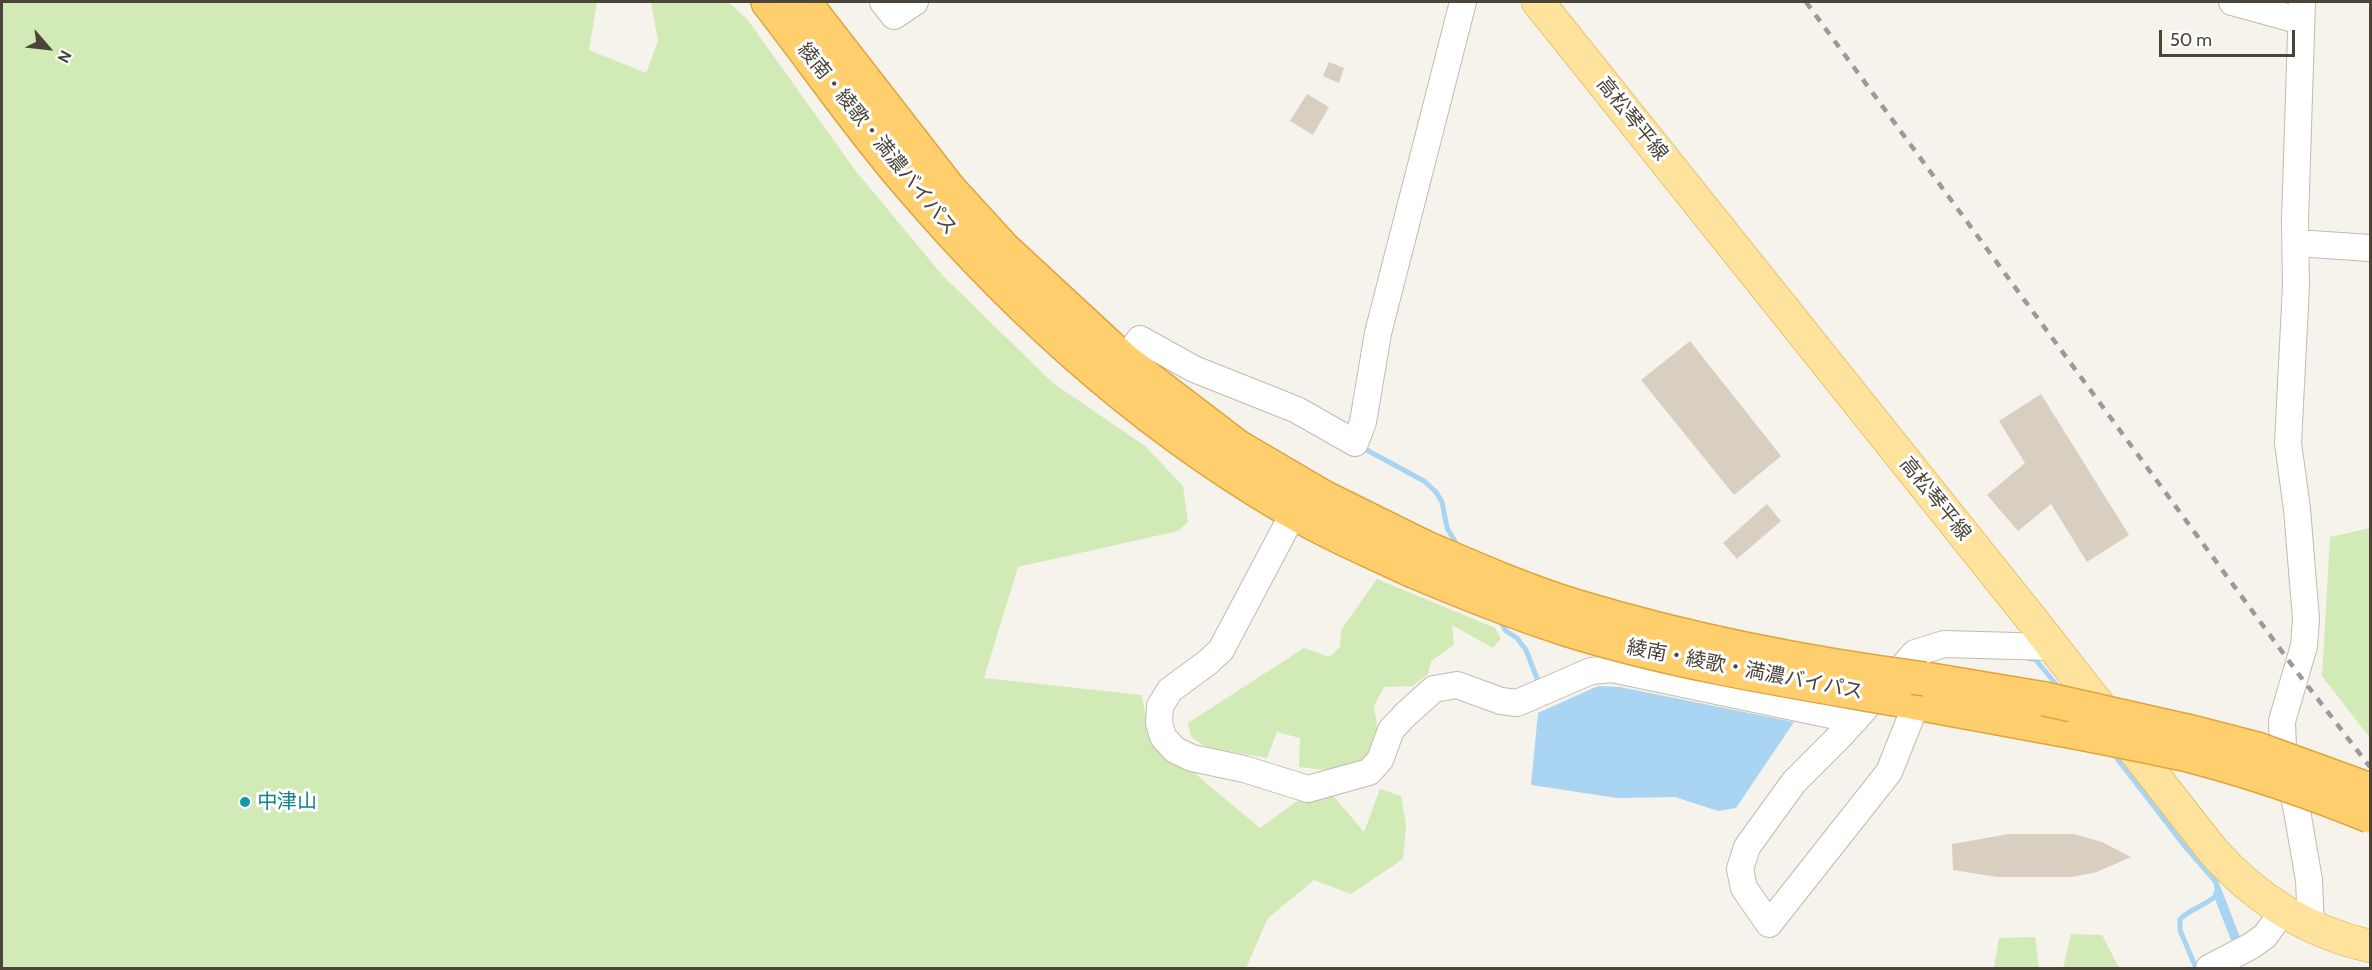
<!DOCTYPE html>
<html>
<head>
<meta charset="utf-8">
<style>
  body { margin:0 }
  #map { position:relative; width:2372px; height:970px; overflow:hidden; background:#f6f3ec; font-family:Cabin,sans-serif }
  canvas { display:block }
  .frame { position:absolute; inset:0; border:3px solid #4b4439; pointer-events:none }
  .north { position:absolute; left:18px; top:18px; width:60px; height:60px; -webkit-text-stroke:4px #fff; paint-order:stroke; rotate:118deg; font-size:16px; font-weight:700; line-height:24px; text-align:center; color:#4b4439 }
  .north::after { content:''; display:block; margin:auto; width:21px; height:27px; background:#4b4439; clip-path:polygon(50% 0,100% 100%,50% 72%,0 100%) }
  .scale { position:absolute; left:2159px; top:30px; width:136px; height:27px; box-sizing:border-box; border:3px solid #4b4439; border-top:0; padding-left:8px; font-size:18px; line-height:21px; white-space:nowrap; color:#4b4439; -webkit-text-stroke:4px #fff; paint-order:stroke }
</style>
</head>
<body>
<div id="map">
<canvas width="2372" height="970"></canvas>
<div class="frame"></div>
<div class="north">N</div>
<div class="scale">50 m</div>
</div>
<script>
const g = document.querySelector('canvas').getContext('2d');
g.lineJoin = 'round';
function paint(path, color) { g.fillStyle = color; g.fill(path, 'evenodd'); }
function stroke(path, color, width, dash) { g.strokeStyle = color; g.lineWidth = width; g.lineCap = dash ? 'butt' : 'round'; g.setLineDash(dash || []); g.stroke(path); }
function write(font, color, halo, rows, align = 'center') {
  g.font = font + ' Cabin,"Noto Sans JP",sans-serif'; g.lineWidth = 6; g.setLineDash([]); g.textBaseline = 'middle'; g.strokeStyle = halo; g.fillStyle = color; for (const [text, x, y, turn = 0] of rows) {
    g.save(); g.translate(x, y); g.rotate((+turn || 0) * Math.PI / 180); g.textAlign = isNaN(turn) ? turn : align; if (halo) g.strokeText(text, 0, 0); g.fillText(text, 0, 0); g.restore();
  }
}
paint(new Path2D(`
  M2 2H597L589 50 646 73 658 41 651 2H728L747 19 855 170 943 276 1053 383 1145 446 1183 486 1188 522 1178 531 1018 567 984 678 1142 695 1148 734 1260 828 1304 796 1331 793 1364 832 1380 789 1401 796 1406 826 1403 859 1351 894 1314 880 1268 918 1246 968H2Z
  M2370 528V738L2322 676 2330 537Z
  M1377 579 1495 628 1501 638 1493 648 1452 625 1454 645 1431 661 1428 674 1413 686 1384 687 1374 706 1380 744 1363 761 1326 770 1299 767 1300 738 1277 732 1267 758 1206 747 1191 737 1188 723 1304 648 1329 657 1340 647 1341 630Z
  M2071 934 2102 935 2119 968H2063Z
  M2035 937 2039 968H1994L1999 938Z`), '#d2eab5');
paint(new Path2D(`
  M1598 686 1620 687 1794 722 1736 808 1718 811 1675 797 1617 798 1531 785 1538 713Z
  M2219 883 2240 937 2231 940 2213 894 2215 890 2214 886Z`), '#a9d4f2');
stroke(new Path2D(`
  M1364 446 1363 448 1424 481 1436 492 1442 502 1447 528 1459 548
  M1499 619 1506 631 1517 638 1526 650 1540 686
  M2030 659H2035L2061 690
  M2112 752 2183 844 2216 882 2218 894C2207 905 2192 908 2180 919V930L2196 968`), '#a9d4f2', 5);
paint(new Path2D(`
  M1329 62 1344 68 1339 83 1323 76Z
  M1307 94 1329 107 1313 135 1290 121Z
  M1690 341 1781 456 1734 495 1641 380Z
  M2041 394 2129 535 2087 562 2051 504 2018 531 1987 495 2025 463 1999 421Z
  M1767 504 1781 521 1737 559 1723 543Z
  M2009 834H2074L2102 842 2131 857 2097 872 2072 877H1997L1953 870 1952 844Z`), '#d8cfc1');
const minor = new Path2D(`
  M883 2 894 16 915 2
  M2232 2 2301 21
  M2302 2 2295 221 2296 286 2288 443 2297 509 2306 619 2304 646 2282 721 2283 748 2297 811 2309 880 2311 926
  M2296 243 2370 248
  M1124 360 1140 339 1194 369 1297 410 1355 443 1363 422 1378 333 1463 2
  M1294 512 1221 650 1207 663 1170 690 1160 706 1159 723 1163 737 1175 750 1192 758 1244 769 1308 789 1369 772 1380 760 1391 730 1405 715 1434 689 1457 685 1501 701 1517 703 1591 671 1612 669 1855 720
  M1915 703 1911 717 1889 772 1769 924 1744 888 1740 869 1747 847 1794 782 1840 736 1915 653 1944 644 2052 647
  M2209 968 2251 946 2265 936 2283 911`);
const major = new Path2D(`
  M1538 2 2033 621 2213 851C2256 899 2307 932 2370 946`);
const highway = new Path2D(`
  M768 2C814 61 857 124 906 181 1020 315 1154 435 1309 521 1342 539 1377 554 1411 570
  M804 2 950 190 1003 248 1124 360 1238 447 1325 498 1422 546
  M1925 679 2045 699
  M1895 699 2080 733`);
stroke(minor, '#c2bbae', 28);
stroke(major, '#e6c16a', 34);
stroke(highway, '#e0a43c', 36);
stroke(minor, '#fff', 26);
stroke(major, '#ffe39c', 32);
stroke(highway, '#ffcf6e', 33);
stroke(new Path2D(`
  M1806 2 2297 672 2370 767`), '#9a9a9a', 4.5, [8, 8]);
const highwayBridge = new Path2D(`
  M1422 546C1473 568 1525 591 1578 607 1691 641 1808 664 1925 679
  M1411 570C1463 592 1515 613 1569 630 1675 663 1785 680 1895 699
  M2045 699 2187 731 2257 749 2370 790
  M2080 733C2116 740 2152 747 2188 755 2250 771 2311 792 2370 816`);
stroke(highwayBridge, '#e0a43c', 36, []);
stroke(highwayBridge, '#ffcf6e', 33);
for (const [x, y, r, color] of [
  [245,802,6,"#0f9aa8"]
]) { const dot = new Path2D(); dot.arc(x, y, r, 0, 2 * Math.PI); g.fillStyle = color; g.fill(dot); stroke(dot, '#fff', 2); }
write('20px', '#4b4439', '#fff', [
  ["高松琴平線",1632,119,51],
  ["綾南・綾歌・満濃バイパス",877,139,51],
  ["高松琴平線",1935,499,51],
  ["綾南・綾歌・満濃バイパス",1745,670,11]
]);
write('20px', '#0d838f', '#fff', [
  ["中津山",257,802]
], 'left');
</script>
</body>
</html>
